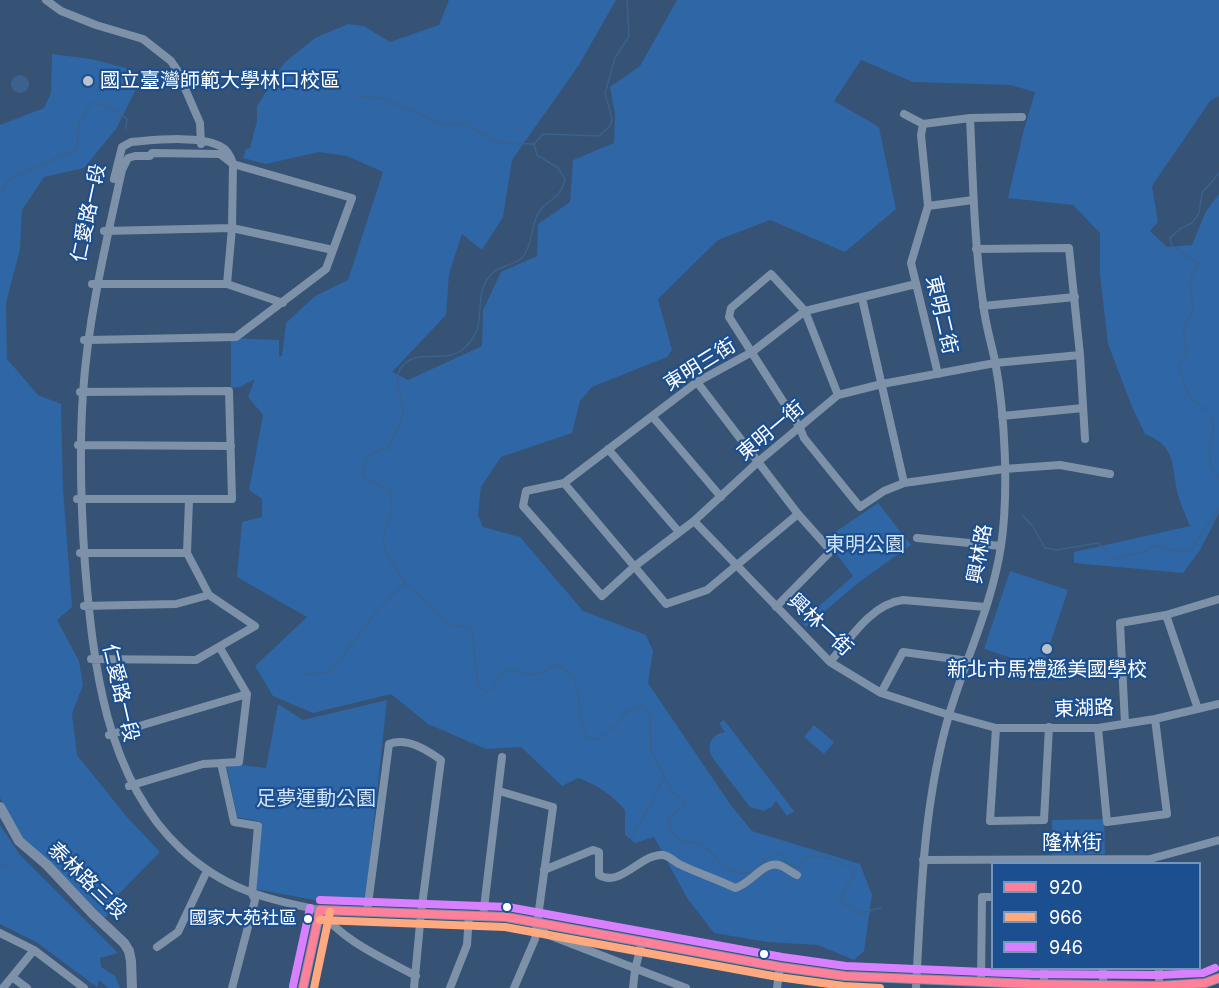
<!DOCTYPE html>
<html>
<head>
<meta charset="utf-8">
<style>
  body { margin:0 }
  #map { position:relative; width:1219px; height:988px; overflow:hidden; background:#365274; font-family:Inter,sans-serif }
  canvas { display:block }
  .legend { position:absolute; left:991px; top:862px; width:210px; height:108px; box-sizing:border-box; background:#1b4f8f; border:2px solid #7695bc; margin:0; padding:8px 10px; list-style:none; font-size:18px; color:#fff }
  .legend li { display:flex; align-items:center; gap:12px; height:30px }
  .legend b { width:30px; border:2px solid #7695bc }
</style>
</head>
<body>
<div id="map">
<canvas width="1219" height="988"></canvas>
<ul class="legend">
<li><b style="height:8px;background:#ff8098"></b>920</li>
<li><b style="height:8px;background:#ffa980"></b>966</li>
<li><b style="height:8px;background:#d880ff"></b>946</li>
</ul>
</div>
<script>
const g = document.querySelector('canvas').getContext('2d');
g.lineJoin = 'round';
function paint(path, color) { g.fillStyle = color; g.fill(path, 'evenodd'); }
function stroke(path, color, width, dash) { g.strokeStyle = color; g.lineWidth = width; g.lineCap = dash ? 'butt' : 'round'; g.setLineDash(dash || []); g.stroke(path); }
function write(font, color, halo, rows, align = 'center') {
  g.font = font + ' Inter,"Noto Sans TC",sans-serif'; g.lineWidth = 4.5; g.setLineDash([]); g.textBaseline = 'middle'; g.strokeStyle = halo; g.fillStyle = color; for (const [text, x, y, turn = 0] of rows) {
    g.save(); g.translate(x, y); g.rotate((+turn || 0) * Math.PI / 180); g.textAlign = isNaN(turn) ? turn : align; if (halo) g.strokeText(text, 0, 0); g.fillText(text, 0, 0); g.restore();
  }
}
paint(new Path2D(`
  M449 0H616L579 65 512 160 503 217 482 250 462 234 449 274 446 315 392 372 408 380 482 346 483 310 501 272 537 256 538 224 570 202 573 160 614 143 615 114 610 87 640 66 677 0H1219V96L1210 101 1152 186 1158 222 1150 231 1167 247 1192 245 1206 211 1219 194V513L1200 550 1183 573 1074 563V552L1190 526C1186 516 1181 506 1178 495 1171 467 1178 447 1145 434L1132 407 1108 344 1100 275V233L1073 205 1008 198 1023 133 1035 92 1010 85 913 82 861 60 834 101 879 127 896 209 845 252 770 220 718 240 658 299 672 350 667 357 592 387 580 401 572 433 501 457 481 487 478 515 483 527 520 537 583 611 646 635 653 651 648 683 730 804 752 831 860 864 872 895 864 951 854 960 818 945 767 942 714 933 687 898 654 837 635 843 625 835V810C612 795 596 784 578 778L562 786 521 747 486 749 428 724 391 694 313 713 273 696 255 666 307 617 237 577 242 522 262 517V499L249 490 263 415 248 397 255 379 240 387 231 388V338L279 340V357L282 356 286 323 315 296 348 280 383 172 347 156 319 152 266 164 243 158 246 149 250 148 257 121V106L284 63 315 38 348 24 364 26 390 42 439 25Z
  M52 54 91 59 126 68 135 91 116 129 84 168 44 177 22 210 20 249 6 303 7 359 38 395 61 404 63 489 72 607 57 620 79 661 83 685 72 714 77 755 127 817 160 852 111 902V914L102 919 22 840 0 798V125L44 108 51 93Z
  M878 503 911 545 858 583 806 627 801 622 853 576 825 539Z
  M1010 571 1068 590 1042 668 984 649Z
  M387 700 365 904 320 901 255 889 261 822 237 817 227 767 241 765 266 768 278 704 303 720Z
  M724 720 794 811 787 816 776 801 772 807 764 811 750 807 714 760C706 747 709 735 725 732L719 723Z
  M814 725 834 742 824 754 804 737Z
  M1104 819 1105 854 1052 855V820Z
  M0 825 20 855 118 953 100 958 101 967 115 976 120 988H108L99 980 97 987 36 942 0 924Z`), '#2f66a5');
paint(new Path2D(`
  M11 84a9 9 0 1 1 18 0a9 9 0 1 1-18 0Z`), '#3b618d');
stroke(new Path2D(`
  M627 0 629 36 615 58 605 93 612 119 610 126 599 136 543 134 534 144 537 155 558 168 565 179C561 201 542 200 536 218 531 230 531 252 519 260 509 267 496 266 488 278 472 300 490 327 463 349 444 365 415 346 400 369 393 380 402 397 403 409 404 421 392 437 388 448 373 452 363 456 363 474L367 479 390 490 392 507 383 540 387 555 405 583 437 611 447 623 472 629 478 686 485 692 490 691C516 651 511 681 539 673 545 672 551 667 556 664 590 681 572 708 586 736L598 740 617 723 628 710 642 706 650 713 651 751 672 791 683 801 684 806 668 819C669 827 672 835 679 839 686 843 695 842 702 845 717 853 723 875 744 873 756 872 767 860 775 852L781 854 787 864 798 867C801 864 805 859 809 857 820 853 846 864 855 871 852 883 844 887 840 901L860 913 881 908
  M358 96 384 99 443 124H467L493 141 507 143 533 144
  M1219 173 1202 193 1199 213 1192 223 1180 229 1170 238 1172 246 1198 263C1185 283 1192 290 1193 311 1182 326 1182 334 1187 351L1179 367 1189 396 1209 413 1214 426 1209 448 1211 466 1219 478
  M0 195 8 180 77 149 79 123 91 103C107 105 115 109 127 119L126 129
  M1022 515 1032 525 1045 548 1057 550 1098 543 1114 559 1143 552 1154 546 1172 550H1190L1219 509
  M303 675 330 672 378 610 404 583
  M631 838 654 799 663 778
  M0 863 9 869`), '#3b618d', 1.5);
stroke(new Path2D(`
  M46 0 61 11 96 25 143 39 171 61 177 70 200 123 201 144
  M904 114 923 124 970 118 1022 117
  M923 124 921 135 928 206 911 263 938 374
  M114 179 122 147 131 142C155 140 199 135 220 146 228 150 231 156 233 164L232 228 227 284
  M928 206 973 200
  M104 231 232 228 333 250
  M976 249 1069 248 1080 355 1085 439
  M92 284H227L283 303
  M916 284 805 311 752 352 697 382 564 483 526 491 523 506 602 596 635 566 694 521 759 461 838 395 882 384 995 363 1080 355
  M862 298 904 483
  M983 306 1075 297
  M84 340H89L236 337 326 269 352 198 233 164 220 154 152 153 150 156H135L128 158 122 170C106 243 88 318 83 393 79 450 81 508 85 565 93 662 105 778 181 849 224 889 264 899 320 910
  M697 382 798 514 831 551 776 607
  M838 395 805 311 771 274 731 308 729 317 800 428 804 438 860 507 884 491 904 483 1004 469 1060 465 1110 474
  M652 416 721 497
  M1002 416 1083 408
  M78 445 231 446
  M608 449 679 532
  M564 483 666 604 707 590 798 514
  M77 499H232L229 391 80 392
  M189 500 187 553 209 595
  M694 521 830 662 881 693 949 715 996 728H1098L1155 719 1219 704
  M917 538 1001 546
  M80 553H187
  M84 606 176 604 209 595 255 626 196 660 91 659
  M1166 615 1198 709
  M830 662C850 639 871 604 903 600L986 607
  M881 693 903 652 969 661
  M1125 724 1120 623 1166 615 1219 599
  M996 728 990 821 1044 820 1049 727
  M1098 728 1107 822 1167 814 1155 719
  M109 735 247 694
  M221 763 234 822 258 826 252 894 255 900 232 988
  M129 786 203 764 239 762 247 694 220 648
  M499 791 553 807 535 939 514 988
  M923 860 1150 859 1219 840
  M544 870 593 850 599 852V875C621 888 641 853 663 855 669 856 674 861 679 864 697 873 717 879 735 888 750 885 763 861 779 865 785 867 791 872 797 875
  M320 910C342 941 383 958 416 976
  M367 912 389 744C407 737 427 750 441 760L421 913 414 988
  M483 916 502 757
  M536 923 546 934 686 988
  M0 933 34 950 84 988
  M157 947 178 932 205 875
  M12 977 27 988
  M981 981 982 897H992
  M1044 984V968
  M1159 986V968
  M3 988 34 950
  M450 988 467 945 469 915
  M633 988 635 970 642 941
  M777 988 780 967
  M916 988C921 896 923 804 949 715 966 658 992 605 1001 546 1009 492 1005 414 995 361 991 342 985 323 983 303 974 242 973 180 970 118
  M1103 988V968`), '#7d92a8', 8);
stroke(new Path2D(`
  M0 807 19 841 47 865 93 914 124 943 129 951 131 961 132 988
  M303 988 320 910 506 917 780 967 845 976 1031 984 1159 986 1205 983 1219 978`), '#7d8ea7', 10);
stroke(new Path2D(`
  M320 910 506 917 780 967 845 976 1031 984 1159 986 1205 983 1219 978
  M303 988 320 910`), '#ff8098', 8);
stroke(new Path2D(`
  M320 920 505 927 778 977 844 986 880 988
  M314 988 330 912`), '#ffa980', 8);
stroke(new Path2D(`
  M320 900 508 907 782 957 846 966 1031 974 1159 975 1203 973 1215 968
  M293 986 310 908`), '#d880ff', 8);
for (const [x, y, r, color] of [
  [88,81,6,"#b9c2ce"],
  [1047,649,6,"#b9c2ce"],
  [507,907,5,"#fff"],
  [308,919,5,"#fff"],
  [764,954,5,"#fff"]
]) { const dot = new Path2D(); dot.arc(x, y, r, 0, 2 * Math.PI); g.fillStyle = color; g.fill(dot); stroke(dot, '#1b4f8f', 2); }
write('18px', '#fff', '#1b4f8f', [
  ["國家大苑社區",297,919]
], 'right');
write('20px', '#fff', '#1b4f8f', [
  ["國立臺灣師範大學林口校區",100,81],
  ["新北市馬禮遜美國學校",1047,670,"center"]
], 'left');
write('20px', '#fff', '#1b4f8f', [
  ["仁愛路一段",89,213,-78],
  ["東明二街",941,315,77],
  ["東明三街",700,365,-32],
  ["東明一街",771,431,-40],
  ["興林路",980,554,-80],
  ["興林一街",820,625,43],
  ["仁愛路一段",120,693,77],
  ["東湖路",1084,709,-2],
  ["隆林街",1072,843],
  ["泰林路三段",87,881,44]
]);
write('20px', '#cfe3fa', '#1b4f8f', [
  ["東明公園",865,545],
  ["足夢運動公園",316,799]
]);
</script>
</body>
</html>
